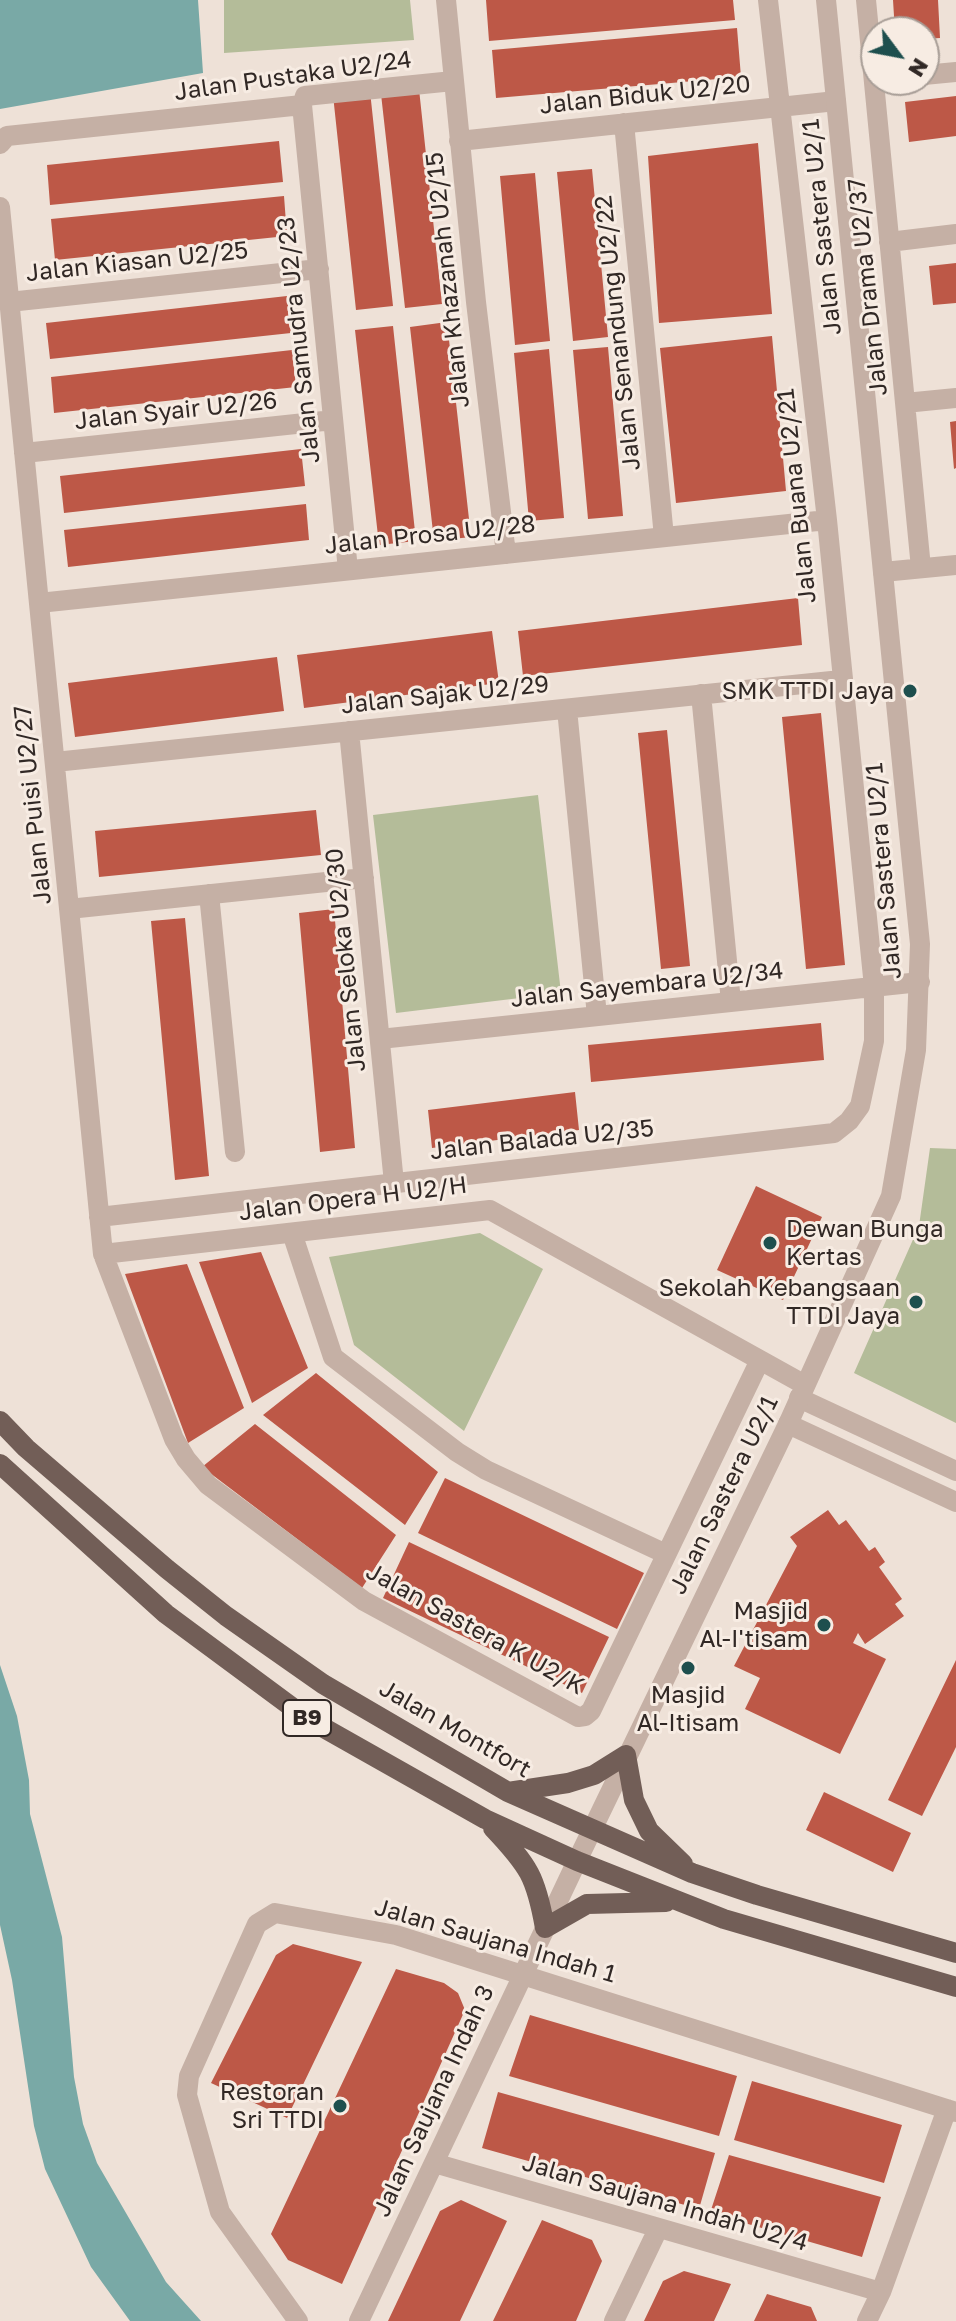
<!DOCTYPE html>
<html>
<head>
<meta charset="utf-8">
<style>
  body { margin:0 }
  #map { position:relative; width:956px; height:2321px; overflow:hidden; background:#eee1d7; font-family:"Golos Text",sans-serif }
  canvas { display:block }
  .north { position:absolute; left:860px; top:16px; width:80px; height:80px; box-sizing:border-box; background:#f7ece3; border:2px solid #a89e97; border-radius:50%; rotate:122deg; font-size:22px; font-weight:700; line-height:32px; text-align:center; color:#312825 }
  .north::after { content:''; display:block; margin:auto; width:28px; height:36px; background:#1e4f4e; clip-path:polygon(50% 0,100% 100%,50% 72%,0 100%) }
</style>
</head>
<body>
<div id="map">
<canvas width="956" height="2321"></canvas>
<div class="north">N</div>
</div>
<script>
const g = document.querySelector('canvas').getContext('2d');
g.lineJoin = 'round';
function paint(path, color) { g.fillStyle = color; g.fill(path, 'evenodd'); }
function stroke(path, color, width, dash) { g.strokeStyle = color; g.lineWidth = width; g.lineCap = dash ? 'butt' : 'round'; g.setLineDash(dash || []); g.stroke(path); }
function write(font, color, halo, rows, align = 'center') {
  g.font = font + ' "Golos Text",sans-serif'; g.lineWidth = 6; g.setLineDash([]); g.textBaseline = 'middle'; g.strokeStyle = halo; g.fillStyle = color; for (const [text, x, y, turn = 0] of rows) {
    g.save(); g.translate(x, y); g.rotate((+turn || 0) * Math.PI / 180); g.textAlign = isNaN(turn) ? turn : align; if (halo) g.strokeText(text, 0, 0); g.fillText(text, 0, 0); g.restore();
  }
}
paint(new Path2D(`
  M224 0H410L414 40 224 53Z
  M538 795 561 993 396 1013 373 815Z
  M930 1148 956 1149V1423L854 1373 919 1226Z
  M480 1233 543 1269 464 1431 354 1345 329 1257Z`), '#b4bc99');
paint(new Path2D(`
  M0 0H198L203 73 0 109Z
  M0 1665 17 1716 29 1780 30 1814 62 1937 74 2077 83 2124 97 2163 166 2282 201 2321H130L91 2267 45 2169 34 2126 12 1980 0 1925Z`), '#79a9a6');
paint(new Path2D(`
  M486 0H733L735 20 489 41Z
  M893 0H938L940 38 924 39V32H895Z
  M737 28 741 77 496 98 492 50Z
  M419 89 442 304 405 308 381 94Z
  M370 91 393 306 356 310 333 95Z
  M956 96V136L909 142 905 102Z
  M279 141 283 182 50 205 47 165Z
  M758 143 772 314 659 323 648 156Z
  M592 169 608 337 573 341 557 172Z
  M535 173 550 341 515 345 500 176Z
  M284 196 287 236 55 260 51 219Z
  M956 263V303L933 305 929 266Z
  M287 296 291 333 50 359 46 323Z
  M447 322 471 537 434 541 410 327Z
  M393 326 416 541 379 545 355 330Z
  M772 336 786 491 676 503 660 348Z
  M608 347 623 516 588 519 573 350Z
  M549 349 564 518 529 521 514 353Z
  M292 350 296 387 54 413 51 377Z
  M956 421V468L954 469 950 422Z
  M301 449 305 486 64 513 60 476Z
  M306 504 309 540 68 567 64 530Z
  M798 598 802 645 523 676 518 631Z
  M492 631 499 683 304 708 297 655Z
  M277 657 284 711 75 737 68 683Z
  M821 713 845 965 806 969 782 717Z
  M667 730 690 966 661 969 638 733Z
  M316 810 321 855 99 877 95 831Z
  M334 909 355 1148 320 1152 299 913Z
  M185 918 209 1176 175 1180 151 921Z
  M821 1023 824 1060 591 1082 588 1045Z
  M575 1092 579 1130 432 1148 428 1110Z
  M756 1186 822 1217 783 1300 717 1270Z
  M261 1252 308 1368 252 1403 199 1262Z
  M187 1264 244 1408 188 1443 125 1274Z
  M316 1373 438 1472 405 1525 263 1415Z
  M255 1424 396 1535 362 1588 202 1467Z
  M445 1478 644 1573 617 1629 418 1533Z
  M828 1510 839 1525 846 1520 869 1551 875 1547 885 1562 879 1567 902 1599 895 1604 904 1616 865 1644 858 1633 853 1643 886 1659 840 1754 745 1709 760 1678 734 1666 797 1546 790 1537Z
  M409 1542 609 1637 582 1693 383 1598Z
  M956 1660V1747L922 1816 888 1800Z
  M824 1792 911 1833 893 1872 806 1830Z
  M293 1944 362 1962 287 2118 211 2083 276 1955Z
  M396 1969 444 1983 458 1993 465 2010 342 2284 288 2260 271 2234Z
  M530 2015 737 2076 719 2136 509 2076Z
  M752 2081 902 2125 884 2183 734 2140Z
  M498 2092 715 2153 699 2209 482 2148Z
  M729 2155 881 2197 862 2257 710 2213Z
  M461 2200 507 2221 460 2321H388L440 2211Z
  M542 2220 592 2240 602 2261 576 2321H493Z
  M684 2271 731 2284 714 2321H644L663 2281Z
  M767 2294 811 2307 817 2321H754Z`), '#bd5847');
stroke(new Path2D(`
  M446 0 476 302 506 554
  M866 0 921 568
  M924 75 956 72
  M302 105 348 570
  M302 105 305 96 453 81
  M624 123 664 537
  M459 141 836 101
  M0 144 7 136 302 105
  M0 207 103 1254 174 1439 186 1459 208 1485 364 1601 578 1717 585 1716 591 1711 760 1360
  M889 242 956 234
  M9 302 319 269
  M905 403 956 398
  M24 453 333 420
  M883 572 956 565
  M39 603 827 520
  M701 694 731 1002
  M567 709 597 1016
  M349 731 394 1183
  M55 762 841 680
  M209 894 235 1152
  M69 909 364 878
  M380 1039 920 982
  M99 1217 834 1133 849 1121 860 1106 874 1041V987L827 520 768 0
  M292 1233 333 1357 457 1452 486 1470 666 1554
  M103 1254 490 1210 805 1385
  M799 1398 956 1471
  M788 1424 956 1502
  M434 2163 881 2292
  M298 2321 220 2212 187 2095 189 2076 257 1924 275 1913 396 1935 956 2112
  M359 2321 577 1861
  M614 2321 658 2229
  M867 2321 881 2292 947 2109`), '#c5b0a5', 20);
stroke(new Path2D(`
  M577 1861 788 1424 891 1196 916 1050 920 944 826 0`), '#c5b0a5', 20);
stroke(new Path2D(`
  M0 1421 26 1448 167 1569 226 1616 323 1684 508 1792 692 1873 757 1895 956 1953
  M0 1464 166 1614 308 1719 485 1819 577 1861 724 1919 956 1987
  M508 1792 568 1783 594 1775 626 1755 634 1800 649 1831 683 1864
  M493 1828C529 1866 536 1877 545 1928L587 1904 666 1902`), '#725e57', 20);
for (const [x, y, r, color] of [
  [910,691,8,"#1e4f4e"],
  [770,1243,8,"#1e4f4e"],
  [916,1302,8,"#1e4f4e"],
  [824,1625,8,"#1e4f4e"],
  [688,1668,8,"#1e4f4e"],
  [340,2106,8,"#1e4f4e"]
]) { const dot = new Path2D(); dot.arc(x, y, r, 0, 2 * Math.PI); g.fillStyle = color; g.fill(dot); stroke(dot, '#f7ece3', 3); }
for (const [x, y, w] of [
  [307,1718,48]
]) { const box = new Path2D(); box.roundRect(x - w / 2, y - 18, w, 36, 6); g.fillStyle = '#f7ece3'; g.fill(box); stroke(box, '#312825', 2); }
write('bold 22px', '#312825', null, [
  ["B9",307,1718]
]);
write('24px', '#312825', '#f7ece3', [
  ["Jalan Pustaka U2/24",293,76,-8],
  ["Jalan Biduk U2/20",645,95,-6],
  ["Jalan Sastera U2/1",822,227,-96],
  ["Jalan Kiasan U2/25",137,262,-6],
  ["Jalan Khazanah U2/15",448,280,-96],
  ["Jalan Drama U2/37",868,287,-96],
  ["Jalan Senandung U2/22",618,333,-96],
  ["Jalan Samudra U2/23",299,340,-96],
  ["Jalan Syair U2/26",176,411,-6],
  ["Jalan Buana U2/21",797,496,-96],
  ["Jalan Prosa U2/28",430,535,-6],
  ["Jalan Sajak U2/29",445,695,-6],
  ["Jalan Puisi U2/27",33,805,-96],
  ["Jalan Sastera U2/1",884,871,-95],
  ["Jalan Seloka U2/30",346,960,-96],
  ["Jalan Sayembara U2/34",647,985,-6],
  ["Jalan Balada U2/35",542,1140,-6],
  ["Jalan Opera H U2/H",353,1199,-7],
  ["Jalan Sastera U2/1",724,1495,-64],
  ["Jalan Sastera K U2/K",475,1629,29],
  ["Jalan Montfort",455,1729,30],
  ["Jalan Saujana Indah 1",495,1941,16],
  ["Jalan Saujana Indah 3",434,2101,-65],
  ["Jalan Saujana Indah U2/4",665,2203,16]
]);
write('24px', '#312825', '#f7ece3', [
  ["SMK TTDI Jaya",894,691],
  ["Dewan Bunga",786,1229,"left"],
  ["Kertas",786,1257,"left"],
  ["Sekolah Kebangsaan",900,1288],
  ["TTDI Jaya",900,1316],
  ["Masjid",808,1611],
  ["Al-I'tisam",808,1639],
  ["Masjid",688,1695,"center"],
  ["Al-Itisam",688,1723,"center"],
  ["Restoran",324,2092],
  ["Sri TTDI",324,2120]
], 'right');
</script>
</body>
</html>
